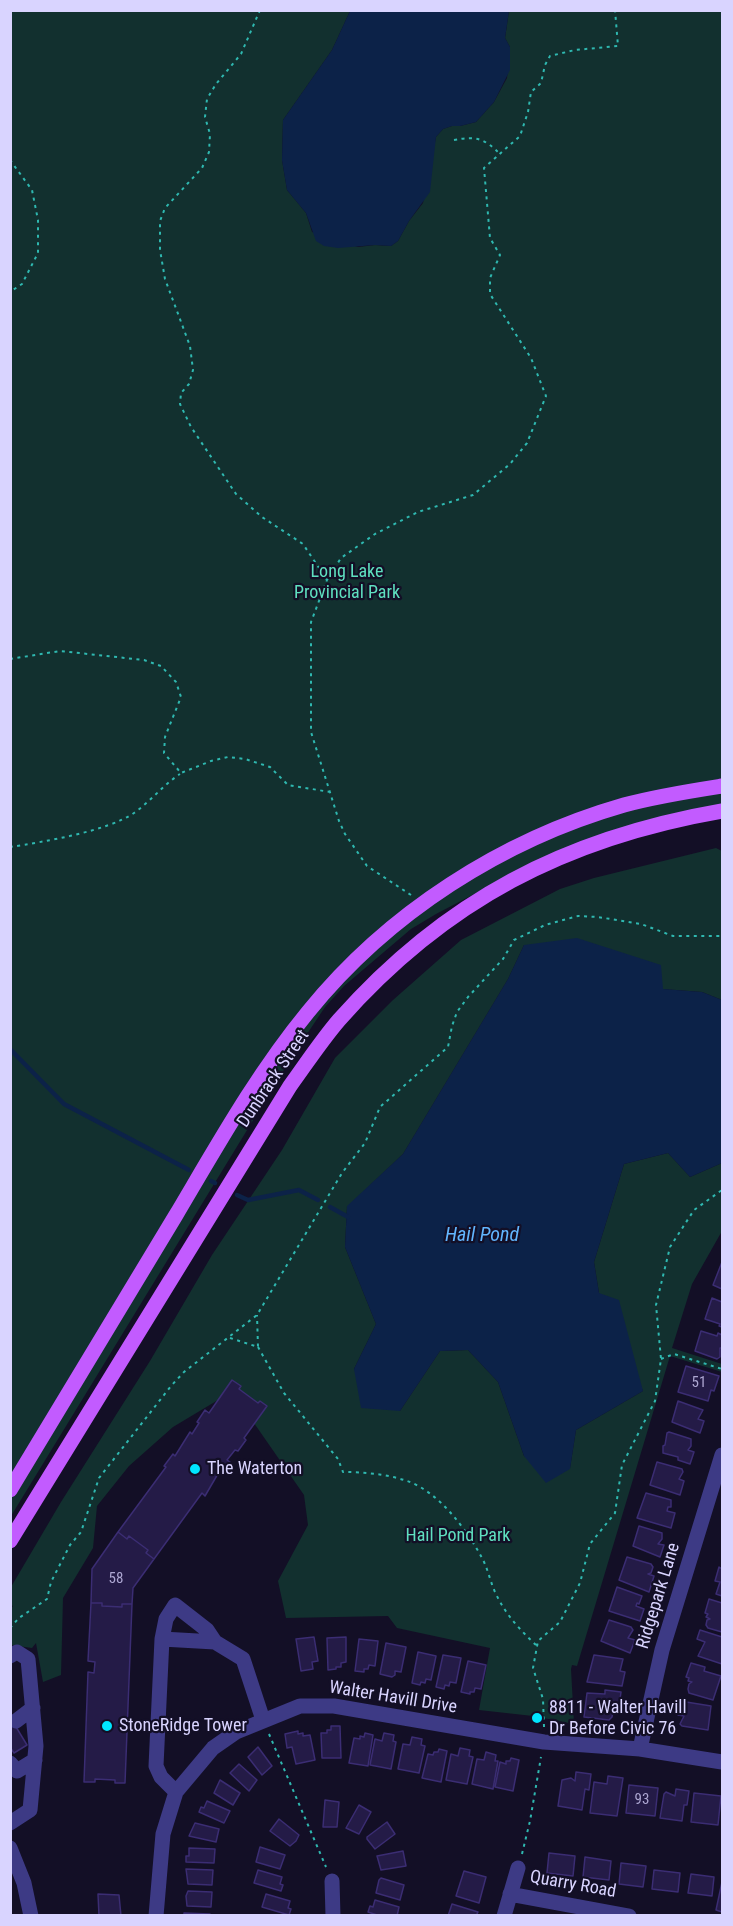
<!DOCTYPE html>
<html>
<head>
<meta charset="utf-8">
<style>
  body { margin:0 }
  #map { position:relative; width:733px; height:1926px; overflow:hidden; background:#130f26; font-family:"Roboto Condensed",sans-serif }
  canvas { display:block }
  .frame { position:absolute; inset:0; border:12px solid #d9d4ff; pointer-events:none }
</style>
</head>
<body>
<div id="map">
<canvas width="733" height="1926"></canvas>
<div class="frame"></div>
</div>
<script>
const g = document.querySelector('canvas').getContext('2d');
g.lineJoin = 'round';
function paint(path, color) { g.fillStyle = color; g.fill(path, 'evenodd'); }
function stroke(path, color, width, dash) { g.strokeStyle = color; g.lineWidth = width; g.lineCap = dash ? 'butt' : 'round'; g.setLineDash(dash || []); g.stroke(path); }
function write(font, color, halo, rows, align = 'center') {
  g.font = font + ' "Roboto Condensed",sans-serif'; g.lineWidth = 4.5; g.setLineDash([]); g.textBaseline = 'middle'; g.strokeStyle = halo; g.fillStyle = color; for (const [text, x, y, turn = 0] of rows) {
    g.save(); g.translate(x, y); g.rotate((+turn || 0) * Math.PI / 180); g.textAlign = isNaN(turn) ? turn : align; if (halo) g.strokeText(text, 0, 0); g.fillText(text, 0, 0); g.restore();
  }
}
paint(new Path2D(`
  M11 11H350L332 50 283 120 282 160 287 190 306 213 312 232 358 247 375 245 391 246 398 241 409 221 423 203 436 137 443 129 452 126H460L476 122 494 102 507 78 510 47 505 38 509 11H722V809L541 859 436 914 411 929 344 986 325 1007 293 1055 11 1516Z
  M716 848 722 851V1000L702 992 662 989 524 945 508 979 403 1154 347 1207 345 1247 376 1324 354 1369 400 1411 440 1351 468 1350 498 1382 524 1456 570 1468 576 1430 643 1391 599 1293 594 1262 624 1164 668 1153 690 1177 722 1163V1231L692 1284 672 1348 722 1364V1372L670 1356 577 1666 572 1665 571 1669 574 1724 533 1716 479 1710 490 1648 397 1628 388 1616 286 1618 278 1581 308 1525 304 1495 247 1413 218 1400 173 1427 129 1466 97 1506 93 1548 63 1598 61 1675 43 1682 36 1643 32 1648 11 1645 10 1610 13 1606 11 1605V1587L61 1502 150 1361 212 1255 282 1150 335 1058 393 1000 461 940 560 889 594 878Z`), '#12302f');
paint(new Path2D(`
  M350 11H509L505 38 510 47V70L494 102 476 122 460 126H452L443 129 436 137 430 192 409 221 398 241 391 246 375 245 338 248 324 246 316 241 306 213 287 190 282 160 283 120 332 50Z
  M577 938 661 965 663 989 702 992 722 1000V1163L690 1177 668 1153 624 1164 594 1262 599 1293 619 1300 643 1391 576 1430 570 1469 546 1483 524 1456 498 1382 468 1350 440 1351 400 1411 361 1408 354 1369 376 1324 345 1247 347 1206 403 1154 508 979 524 945Z`), '#0c2248');
stroke(new Path2D(`
  M10 1049 64 1104 189 1170
  M211 1181 215 1183
  M237 1195 248 1200 299 1190 318 1200
  M330 1207 348 1217`), '#0c2248', 4.5);
const building = new Path2D(`
  M722 1262V1289L713 1285Z
  M712 1298 722 1302V1327L719 1326 720 1324 705 1319Z
  M701 1331 717 1336 718 1333 722 1335V1348H720V1357L717 1359 695 1351Z
  M686 1366 719 1376 714 1391 711 1390 708 1401 678 1392Z
  M232 1380 241 1386 239 1389 258 1403 260 1401 267 1406 244 1438 246 1440 238 1451 235 1450 227 1460 230 1462 222 1474 219 1472 205 1496 202 1493 154 1559 146 1553 148 1550 129 1536 127 1539 118 1532 166 1467 164 1466 173 1454 175 1456 190 1432 192 1434 199 1423 197 1422 205 1410 209 1413Z
  M678 1401 703 1410 698 1419 704 1421 700 1433 672 1422Z
  M669 1432 691 1439V1446L688 1450 694 1452 690 1464 678 1460V1457L663 1453V1446L665 1445 667 1433Z
  M657 1462 682 1469 683 1472 679 1479 684 1481 680 1495 650 1485Z
  M646 1493 671 1500V1507H668L667 1511 675 1513 671 1528 637 1518Z
  M639 1526 662 1533V1539L658 1544 664 1545 660 1557 633 1546Z
  M118 1532 127 1539 129 1536 148 1550 146 1553 154 1559 133 1588 132 1604H122V1607L102 1606V1603H91L92 1569Z
  M627 1557 651 1564 653 1567 651 1573 648 1574 654 1576 649 1592 619 1580Z
  M719 1567 722 1569V1596L716 1594 720 1582 715 1581Z
  M617 1587 642 1596 639 1604 637 1603 636 1606 644 1609 640 1621 609 1611Z
  M709 1599 722 1603V1632L708 1628 706 1625 707 1620 710 1619 706 1617 708 1614 705 1613Z
  M91 1603H102V1606L122 1607V1604H132L125 1783H115V1780L95 1779V1782H84L88 1672 94 1673 95 1662 88 1661Z
  M609 1620 631 1627 633 1630 628 1638 635 1640 630 1653 601 1641Z
  M700 1630 722 1637V1664L698 1656 705 1642 697 1639Z
  M314 1637 318 1661 312 1662 313 1669 301 1671 296 1639Z
  M346 1637V1662L341 1663V1667H336V1669L328 1670 327 1638Z
  M359 1639 378 1641 375 1666 369 1665 368 1669H364V1672L355 1671Z
  M386 1643 406 1647 401 1672 395 1671V1675L392 1677 380 1674Z
  M418 1652 436 1656 431 1680 426 1679 425 1683 421 1682 420 1685 412 1683Z
  M443 1655 461 1658 456 1683 450 1682 449 1686 445 1685 444 1689 436 1687Z
  M594 1655 623 1659 620 1671 625 1672 622 1686 587 1682Z
  M468 1661 486 1665 481 1689 475 1688 474 1692H470V1694L461 1692Z
  M691 1663 705 1667 704 1671 721 1676 713 1700 689 1693 688 1689 689 1684 692 1682 688 1681 689 1678 686 1677Z
  M605 1690 621 1692 619 1707H616L615 1710 611 1709 613 1712 612 1717 609 1720 584 1717 587 1693 605 1694Z
  M680 1701 711 1706 708 1730 682 1726 680 1724 684 1716 678 1715Z
  M10 1717 27 1745 14 1753 10 1747Z
  M331 1726H340L341 1758H322L321 1733H327V1730H331Z
  M298 1731V1734L303 1733V1736L310 1735 315 1760 296 1764 292 1747 287 1748 285 1734Z
  M365 1733 373 1735 368 1766 349 1763 354 1738 360 1739V1736L364 1737Z
  M384 1733 394 1735 393 1741 396 1742 391 1769 370 1765 375 1739 382 1741Z
  M412 1737 422 1739 421 1745 425 1746 419 1773 398 1769 403 1744 410 1745Z
  M258 1747 272 1766 262 1775 248 1757Z
  M460 1748 470 1750 469 1756 473 1757 467 1784 446 1780 451 1754 458 1756Z
  M439 1749 447 1751 441 1782 422 1778 428 1754 433 1755 434 1752H438Z
  M486 1752 496 1755 495 1761H498L493 1789 472 1784 477 1759 484 1760Z
  M511 1758 519 1760 513 1791 495 1787 500 1762 506 1764V1761H510Z
  M239 1764 257 1780 249 1791 230 1773Z
  M576 1772 591 1774 589 1790 585 1789 582 1810 558 1806 562 1780 571 1778 575 1781Z
  M608 1776 623 1778 617 1816 590 1813 594 1782 607 1784Z
  M220 1780 240 1793 233 1805 214 1793Z
  M629 1785 658 1788 655 1816 626 1813Z
  M676 1789 689 1791 687 1805H684L682 1821 660 1818 664 1794 666 1792 675 1796Z
  M694 1793 721 1796 718 1825 691 1822Z
  M325 1800 339 1802 337 1827H323Z
  M207 1801 230 1811 224 1823 199 1812 201 1807 204 1808Z
  M359 1805 371 1812 359 1834 346 1828Z
  M279 1819 299 1835 296 1841 290 1846 270 1831Z
  M387 1822 395 1834 375 1849 367 1839V1837Z
  M195 1823 219 1829 216 1842 189 1836Z
  M260 1847 285 1855 280 1869 256 1862Z
  M189 1848 215 1849 214 1863 186 1862V1856H189Z
  M403 1851 406 1866 381 1870 377 1856Z
  M549 1853 575 1856 573 1876 547 1873Z
  M585 1857 611 1861 609 1880 583 1877Z
  M621 1863 646 1866 643 1887 619 1884Z
  M186 1869 213 1870 212 1885 188 1884Z
  M258 1870 282 1877 280 1884 283 1885 281 1891 254 1883Z
  M654 1870 680 1873 678 1892 652 1889Z
  M464 1871 486 1877 479 1903 456 1896Z
  M691 1874 714 1877 712 1896 688 1893Z
  M381 1878 404 1885 400 1900 376 1893 379 1880Z
  M722 1882V1912L716 1910Z
  M188 1891 212 1892 211 1907 187 1906 186 1896Z
  M98 1894 119 1895 121 1916H99Z
  M266 1894 290 1901 288 1908 291 1909 289 1915 262 1907Z
  M375 1900 399 1907 397 1916H380L368 1912 370 1906 373 1907Z
  M452 1904 478 1912 476 1916H448Z
  M184 1913 210 1914V1916H184Z`);
paint(building, '#241b47');
stroke(building, '#3b2d73', 1.5);
stroke(new Path2D(`
  M260 10 241 54 216 84 207 99 205 117 210 134 209 152 202 168 165 208 160 221V250L165 279 190 346 193 370 189 384 181 393 180 404 191 427 236 494 262 517 303 544 327 580
  M454 140C477 136 484 138 501 155
  M10 160 32 190 38 220V253L22 284 10 292
  M10 659 60 651 144 660 161 666 176 682 181 697 165 737 164 753 181 773 211 761 228 757 245 759 270 767 288 785 330 792
  M10 847C43 842 108 831 134 813 151 801 163 785 180 774
  M411 895 367 866 345 834 339 821 311 732V622L327 580 341 558 375 534 418 512 473 495 510 464 527 443 546 396 531 358 490 294V278L500 255 490 238 484 168 520 136 528 112 531 92 541 83 545 65 550 56 575 50 618 46 615 10
  M230 1338 258 1347 257 1315
  M258 1347 284 1393 338 1459 343 1472C363 1472 387 1474 407 1481 438 1491 467 1530 482 1558 488 1569 490 1581 495 1592 505 1614 520 1630 537 1646
  M661 1359 674 1354 722 1369
  M10 1628 19 1618 47 1599 51 1582 70 1545 81 1532 99 1478 171 1386 184 1372 257 1315 342 1173 365 1143 380 1107 448 1047 452 1026 457 1012 468 997 503 959 514 940 545 925 578 916 598 917 641 924 673 936H722
  M544 1727 543 1699 533 1668 538 1641 560 1622 580 1583 590 1544 615 1513 622 1465 655 1401 661 1359 656 1305 670 1247 694 1210 722 1190
  M269 1734 326 1867
  M522 1854 530 1821 541 1757`), '#2fb8b0', 2, [3, 4.5]);
stroke(new Path2D(`
  M162 1639 215 1642 243 1659 263 1720
  M10 1656 17 1652 28 1659 36 1746 30 1810 10 1823
  M16 1721 33 1708
  M640 1749 662 1650 722 1455
  M10 1763 17 1771 35 1760
  M176 1792 161 1777 156 1766 162 1639 166 1619 175 1605 207 1630 215 1642
  M10 1848 24 1883 31 1916
  M332 1881 333 1916
  M510 1894 629 1916
  M156 1916 163 1834 176 1792 213 1748 236 1732 300 1706H334L544 1742 640 1749 722 1762
  M504 1916 518 1868`), '#3d3a85', 15);
stroke(new Path2D(`
  M10 1490C66 1398 121 1306 176 1215 217 1146 257 1074 308 1012 388 913 502 840 624 805 657 796 690 791 722 786
  M10 1541 290 1086C306 1064 321 1041 339 1020 445 900 566 838 722 811`), '#c25bff', 15);
for (const [x, y, r, color] of [
  [195,1469,6,"#00e5ff"],
  [537,1718,6,"#00e5ff"],
  [107,1726,6,"#00e5ff"]
]) { const dot = new Path2D(); dot.arc(x, y, r, 0, 2 * Math.PI); g.fillStyle = color; g.fill(dot); stroke(dot, '#130f26', 2); }
write('15px', '#aca6d1', null, [
  ["51",699,1383],
  ["58",116,1579],
  ["93",642,1800]
]);
write('18px', '#5fe0c0', '#130f26', [
  ["Long Lake",347,572],
  ["Provincial Park",347,593],
  ["Hail Pond Park",458,1536]
]);
write('18px', '#d9d4ff', '#130f26', [
  ["Dunbrack Street",274,1079,-56],
  ["Ridgepark Lane",659,1596,-73],
  ["Walter Havill Drive",393,1698,9],
  ["Quarry Road",573,1885,10]
]);
write('18px', '#d9d4ff', '#130f26', [
  ["The Waterton",207,1469],
  ["8811 - Walter Havill",549,1708],
  ["Dr Before Civic 76",549,1729],
  ["StoneRidge Tower",119,1726]
], 'left');
write('italic 20px', '#62b6ff', '#130f26', [
  ["Hail Pond",482,1236]
]);
</script>
</body>
</html>
